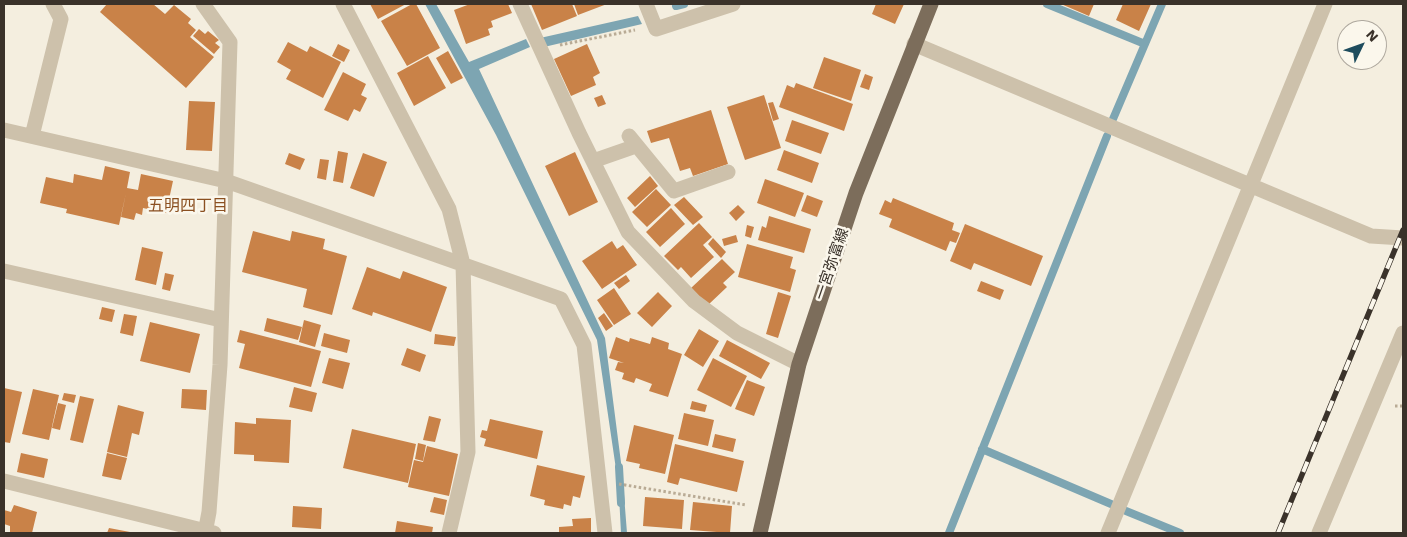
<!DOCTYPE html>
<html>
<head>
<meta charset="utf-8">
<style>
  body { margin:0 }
  #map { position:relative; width:1407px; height:537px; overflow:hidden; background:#f4eedf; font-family:"Work Sans",sans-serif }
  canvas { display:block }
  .frame { position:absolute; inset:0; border:5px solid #3a322a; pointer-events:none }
  .north { position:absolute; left:1337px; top:20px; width:50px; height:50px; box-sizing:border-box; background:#fbf7ec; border:1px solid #aea89e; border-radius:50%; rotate:48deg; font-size:14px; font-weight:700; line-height:20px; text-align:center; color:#3a322a }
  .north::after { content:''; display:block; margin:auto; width:18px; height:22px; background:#1e4c5d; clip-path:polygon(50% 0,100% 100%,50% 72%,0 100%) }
</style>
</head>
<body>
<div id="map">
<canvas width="1407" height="537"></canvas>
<div class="frame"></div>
<div class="north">N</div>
</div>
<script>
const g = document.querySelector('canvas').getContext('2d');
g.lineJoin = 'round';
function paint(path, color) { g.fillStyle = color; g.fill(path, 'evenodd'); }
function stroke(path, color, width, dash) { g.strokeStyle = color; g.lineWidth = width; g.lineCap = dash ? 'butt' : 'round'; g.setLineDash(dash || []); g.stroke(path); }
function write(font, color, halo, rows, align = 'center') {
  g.font = font + ' "Work Sans","Noto Sans JP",sans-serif'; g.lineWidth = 5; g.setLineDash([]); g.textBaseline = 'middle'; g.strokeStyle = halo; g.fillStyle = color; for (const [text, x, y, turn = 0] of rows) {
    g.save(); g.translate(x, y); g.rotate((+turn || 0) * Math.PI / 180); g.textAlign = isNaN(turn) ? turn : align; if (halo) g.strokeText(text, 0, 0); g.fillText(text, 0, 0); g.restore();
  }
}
paint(new Path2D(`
  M425 4H436L469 62 526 39 530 47 479 69 605 338 623 478 617 476 597 340 496 135Z
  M638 16 642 24 544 47 540 38Z
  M619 495H624L627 533H621Z`), '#7da5b2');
stroke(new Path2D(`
  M1047 4 1145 44
  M676 6 684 4
  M1113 119 1162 4
  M982 449 1111 504
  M619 467 621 503
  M1126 511 1180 533
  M949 533 1107 136`), '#7da5b2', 8);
paint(new Path2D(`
  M107 4H153L165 14 174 5 191 19 188 23 196 30 190 37 214 57 186 88 100 12Z
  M370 4H406L378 19Z
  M412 4H416L440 48 407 66 381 21Z
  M470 4H508L512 13 491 21 493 27 488 29 490 35 466 44 454 10Z
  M531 4H572L577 16 542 30Z
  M574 4H607L578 15Z
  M876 4H904L895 24 872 14Z
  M1061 4H1094L1089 16Z
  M1123 4H1151L1139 31 1116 20Z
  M199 29 205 34 208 31 219 40 215 43 220 47 214 54 193 36Z
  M288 42 307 52 310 46 341 62 323 98 286 79 291 70 277 62Z
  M338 44 350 50 344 62 332 56Z
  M587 44 600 73 593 77 596 85 571 96 554 59Z
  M448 51 463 78 451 84 436 58Z
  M428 56 446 88 414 106 397 73Z
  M824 57 861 70 851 101 813 88Z
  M343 72 366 84 361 95 367 98 360 112 354 109 348 121 324 110Z
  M865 74 873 77 869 90 860 87Z
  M796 83 853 104 844 131 779 107 787 85 794 88Z
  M602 95 606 104 598 107 594 98Z
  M764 95 781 148 745 160 727 107Z
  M189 101 215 102 212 151 186 150Z
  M773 102 779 119 773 121 768 103Z
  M711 110 728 164 693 176 690 168 680 171 669 138 651 143 647 131Z
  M792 120 829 133 821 154 785 141Z
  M784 150 819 163 812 183 777 170Z
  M338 151 348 153 343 183 333 181Z
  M575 152 598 202 569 216 545 166Z
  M289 153 305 159 300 170 285 164Z
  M363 153 387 162 374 197 350 188Z
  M320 159 329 160 326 180 317 178Z
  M105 166 130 172 127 188 138 190 141 174 173 181 166 213 143 208 142 215 136 213 134 220 121 217 126 193 119 225 66 213 67 209 40 203 46 177 73 183 74 174 102 180Z
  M650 176 658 186 635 207 627 198Z
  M765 179 804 193 795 217 757 203Z
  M656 189 671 205 647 227 632 212Z
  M807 195 823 201 817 217 801 211Z
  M684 197 703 217 693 225 674 205Z
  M893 198 954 223 952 230 960 233 956 243 950 241 946 251 889 227 892 219 879 214 885 200 891 203Z
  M738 205 745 212 736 221 729 213Z
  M671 208 685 224 660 247 646 232Z
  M769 216 811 229 804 253 758 240 762 226 766 228Z
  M699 223 712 237 703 245 714 257 691 278 681 267 678 270 664 256Z
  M965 224 1043 256 1031 286 974 263 971 270 950 261Z
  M747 225 754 227 751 238 745 236Z
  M253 231 290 241 292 231 325 239 323 249 347 256 332 315 303 307 307 289 242 272Z
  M736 235 738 242 724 246 722 239Z
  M713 238 726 252 721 258 708 244Z
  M612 241 617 249 623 245 637 265 602 289 582 261Z
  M747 244 793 257 790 268 796 270 790 292 738 277Z
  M142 247 163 252 156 285 135 280Z
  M722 259 735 272 723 283 727 287 708 305 691 288Z
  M367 267 400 279 403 271 447 287 431 332 373 312 372 316 352 309Z
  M165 273 174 275 170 291 162 289Z
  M626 275 630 281 619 289 614 283Z
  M981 281 1004 290 1000 300 977 291Z
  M614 288 631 314 614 325 597 300Z
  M658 292 672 306 652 327 637 313Z
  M778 292 791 296 778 338 766 334Z
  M102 307 115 310 112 322 99 319Z
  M604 313 613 326 606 331 598 318Z
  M124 314 137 316 133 336 120 333Z
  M267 318 302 327 298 340 264 331Z
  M304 320 321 325 315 347 299 342Z
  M150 322 200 334 190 373 140 361Z
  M699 329 719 341 703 367 684 355Z
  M240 330 321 351 311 387 239 368 245 344 237 342Z
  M324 333 350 340 347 353 321 346Z
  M435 334 456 337 454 346 434 344Z
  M616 337 629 342 630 338 650 344 652 337 669 343 668 349 682 354 668 397 649 391 652 384 636 378 634 383 622 379 624 373 615 370 618 362 624 363 609 358Z
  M727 340 770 363 761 379 719 356Z
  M407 348 426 355 420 372 401 365Z
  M329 358 350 363 343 389 322 383Z
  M713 358 747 376 731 407 697 390Z
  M747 380 765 387 754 416 735 409Z
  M294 387 317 393 312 412 289 407Z
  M4 388 22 392 10 443 4 442Z
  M33 389 59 395 49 440 22 434Z
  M182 389 207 390 206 410 181 408Z
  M64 393 76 395 74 403 62 400Z
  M80 396 94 399 83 443 70 440Z
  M692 401 707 405 705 412 690 409Z
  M58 403 66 405 60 430 52 428Z
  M118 405 144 412 139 435 132 433 127 457 107 452Z
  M684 413 714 420 708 446 678 439Z
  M429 416 441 419 435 442 423 440Z
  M256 418 291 420 289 463 254 461V455L234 454 235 422 256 424Z
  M490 419 543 431 537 459 484 446 486 439 480 437 482 430 487 431Z
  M634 425 674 435 665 474 639 468 640 464 626 461Z
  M352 429 416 444 408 483 343 468Z
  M715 434 736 439 733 452 712 447Z
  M418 443 426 445 423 461 415 459Z
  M675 444 744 461 737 492 680 478 678 485 667 482Z
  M427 446 458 454 449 496 408 487 414 460 423 462Z
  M21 453 48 459 44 478 17 472Z
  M107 453 127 458 121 480 102 476Z
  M537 465 585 476 580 498 573 496 571 506 564 504 563 509 544 505 545 500 530 496Z
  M434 497 447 500 444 515 430 512Z
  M645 497 684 500 682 529 643 526Z
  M693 502 732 506 730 533 690 530Z
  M14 505 37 512 32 533H10V526L4 524V510L11 512Z
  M293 506 322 508 321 529 292 527Z
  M591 518V533H559V527L573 526 572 519Z
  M397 521 433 527 432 533H395Z
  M109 528 130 532V533H107Z`), '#c98248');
stroke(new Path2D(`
  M560 45 635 30
  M1395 406H1403
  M619 484 746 505`), '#b9ab95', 3, [2.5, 2.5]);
stroke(new Path2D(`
  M203 4 230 42 220 365 209 512 205 533
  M343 4 449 209 463 264 468 452 449 533
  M520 4 579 133 628 232 694 301 737 333 799 364
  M646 4 656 29 733 4
  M914 44 1371 236 1403 238
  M4 130 226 181 561 299 584 345 605 533
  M32 136 61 19 53 4
  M629 136 674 191 728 172
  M593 161 636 146
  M4 271 221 320
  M4 481 214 533
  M1108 533 1325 4
  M1319 533 1403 333`), '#cdc1ab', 15);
stroke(new Path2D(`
  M760 533 799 364 856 193 931 4`), '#7c6d5b', 15);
const rail = new Path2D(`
  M1278 533 1403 230`);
stroke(rail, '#3a322a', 5.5);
stroke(rail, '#fbf7ec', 4, [11]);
write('15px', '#3a322a', '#fbf7ec', [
  ["一宮弥富線",832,264,-71]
]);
write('16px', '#8b5021', '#fbf7ec', [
  ["五明四丁目",188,206]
]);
</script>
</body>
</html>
